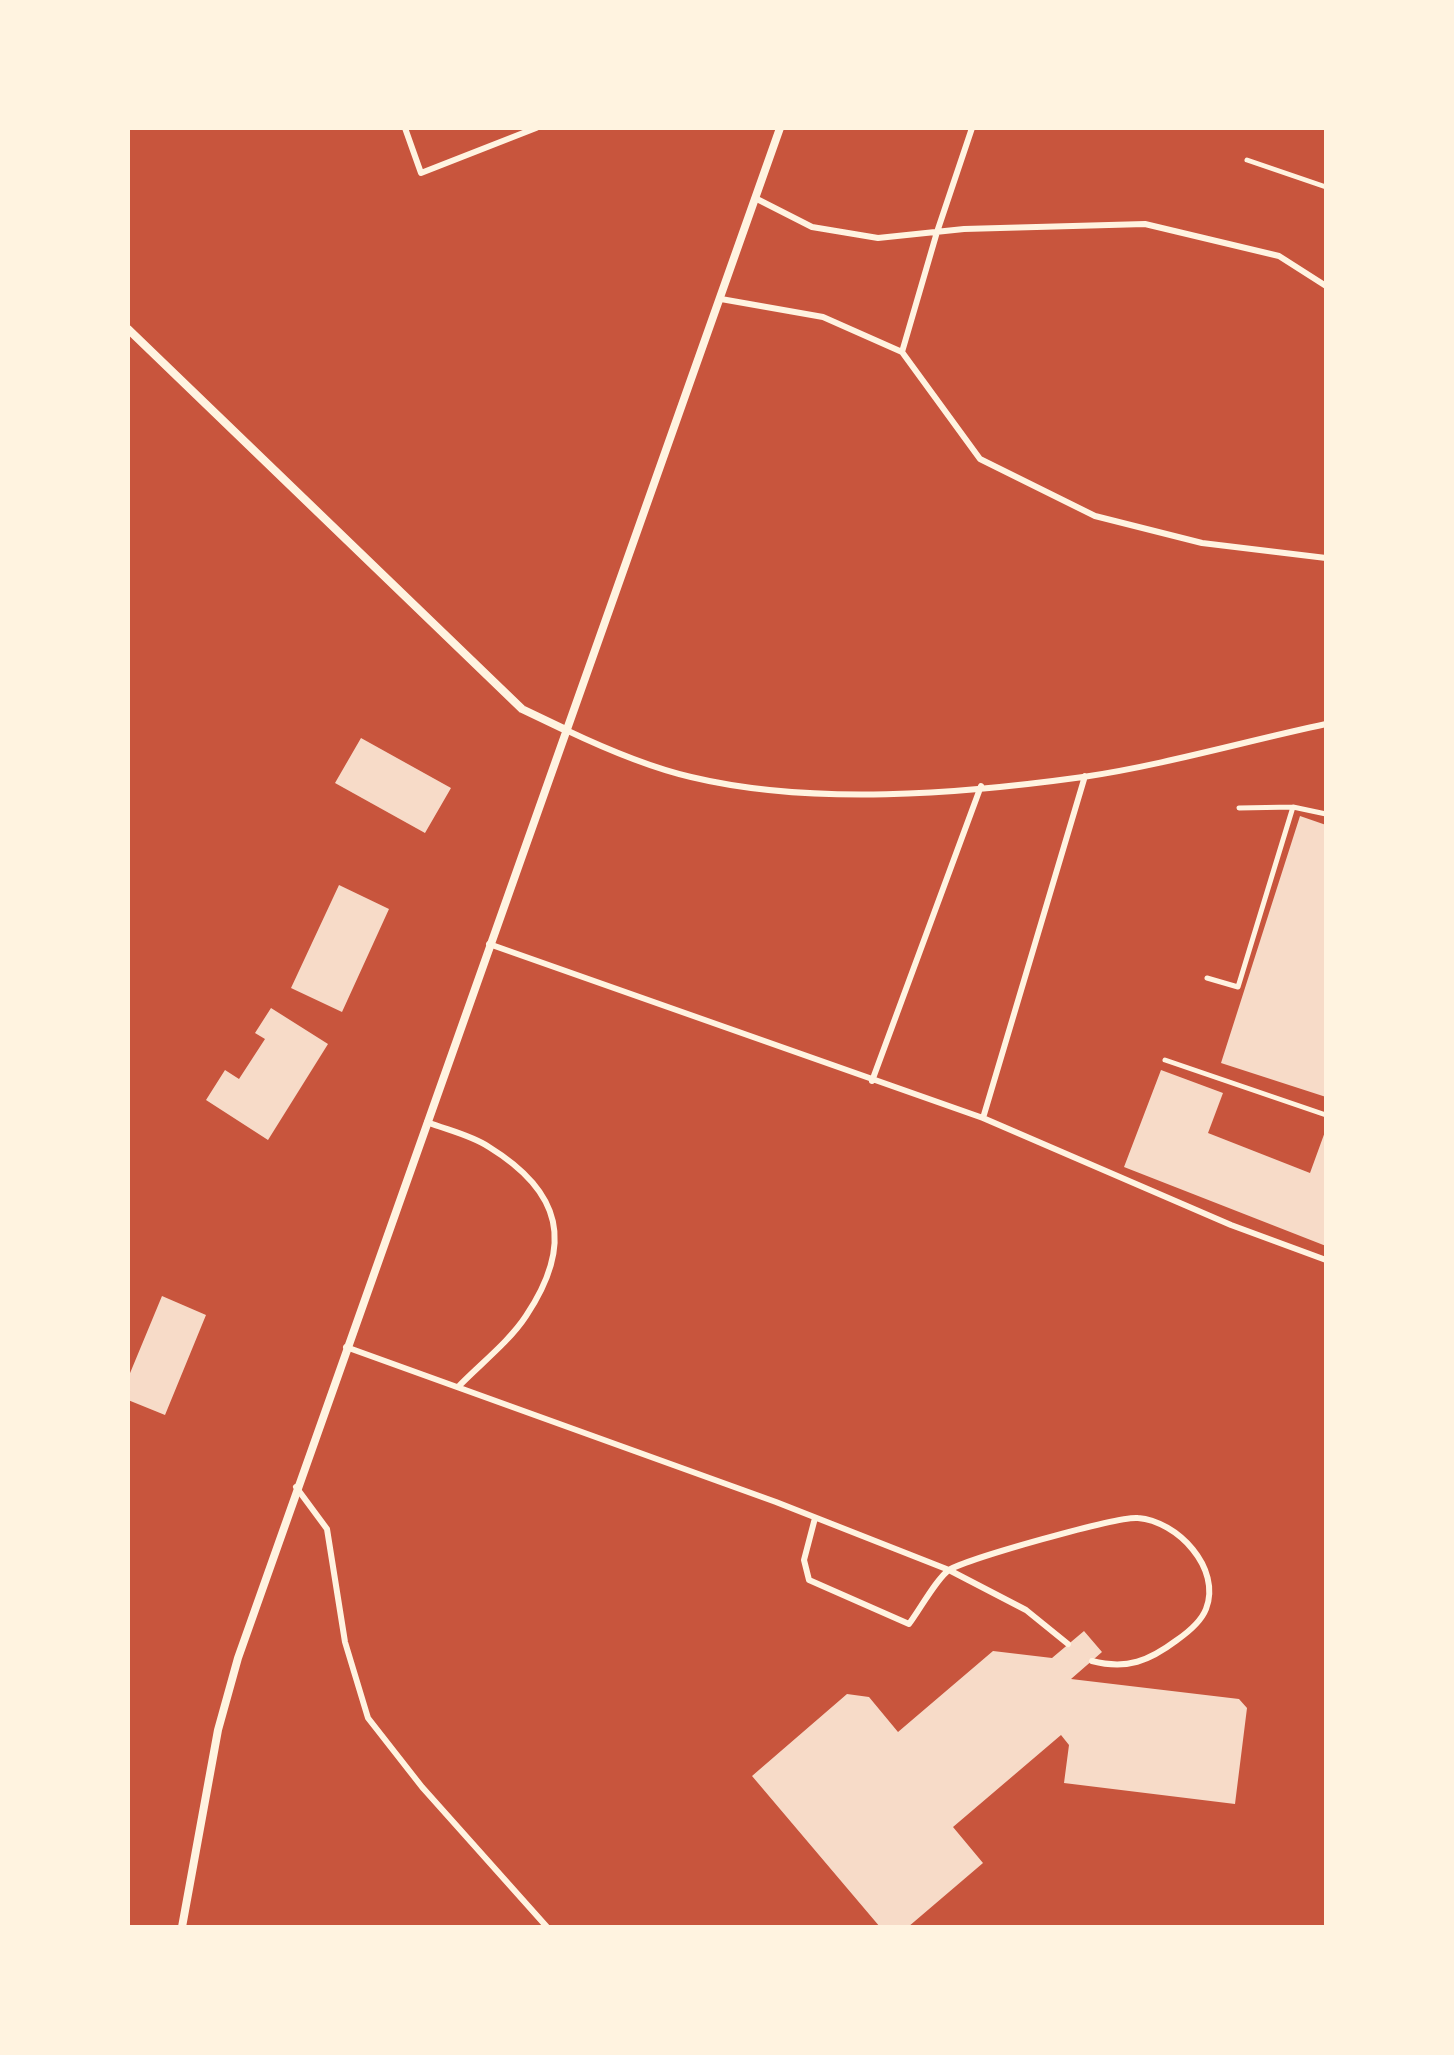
<!DOCTYPE html>
<html>
<head>
<meta charset="utf-8">
<style>
  body { margin:0 }
  #map { position:relative; width:1454px; height:2055px; overflow:hidden; background:#c8553d; font-family:Signika,sans-serif }
  canvas { display:block }
  .frame { position:absolute; inset:0; border:130px solid #fff3e0; pointer-events:none }
</style>
</head>
<body>
<div id="map">
<canvas width="1454" height="2055"></canvas>
<div class="frame"></div>
</div>
<script>
const g = document.querySelector('canvas').getContext('2d');
g.lineJoin = 'round';
function paint(path, color) { g.fillStyle = color; g.fill(path, 'evenodd'); }
function stroke(path, color, width, dash) { g.strokeStyle = color; g.lineWidth = width; g.lineCap = dash ? 'butt' : 'round'; g.setLineDash(dash || []); g.stroke(path); }
paint(new Path2D(`
  M361 738 451 788 425 833 335 783Z
  M1300 816 1326 825V1097L1221 1063Z
  M339 885 389 909 342 1012 291 988Z
  M271 1008 328 1044 268 1140 206 1100 225 1070 239 1079 265 1039 255 1033Z
  M1161 1070 1223 1093 1208 1133 1310 1173 1326 1129V1246L1124 1167Z
  M162 1296 206 1315 165 1415 128 1400V1378Z
  M1084 1631 1102 1652 1071 1679 1239 1699 1247 1708 1235 1804 1064 1783 1069 1745 1061 1735 953 1827 983 1863 908 1927H880L752 1776 847 1694 869 1697 898 1732 993 1651 1052 1658Z`), '#f7dbc8');
stroke(new Path2D(`
  M1247 160 1326 187
  M1239 808 1293 807
  M1207 978 1238 987 1293 807 1326 814
  M1165 1060 1326 1115`), '#fff3e0', 5);
stroke(new Path2D(`
  M405 128 421 173 536 128
  M755 198 812 227 878 238 964 229 1145 224 1279 256 1326 286
  M721 299 823 317 902 352 980 459 1095 516 1202 543 1326 558
  M902 352 937 232 972 128
  M566 730C606 749 648 767 691 777 812 806 960 794 1083 777 1164 765 1246 741 1326 724
  M489 944 983 1118 1231 1225 1326 1260
  M872 1081 981 786
  M983 1118 1085 776
  M427 1122C447 1130 471 1135 489 1147 562 1192 574 1244 526 1316 509 1342 479 1365 458 1387
  M346 1347 776 1502 949 1570 1026 1610 1068 1644
  M296 1487 327 1529 345 1642 368 1718 422 1787 547 1927
  M815 1518 804 1560 809 1580 909 1624C919 1611 937 1578 949 1570 966 1559 1118 1516 1138 1518 1177 1521 1222 1568 1206 1609 1201 1622 1187 1633 1177 1640 1149 1661 1127 1670 1092 1661`), '#fff3e0', 6);
stroke(new Path2D(`
  M128 329 522 709 566 730
  M182 1927 218 1730 238 1658 780 128`), '#fff3e0', 8);
</script>
</body>
</html>
